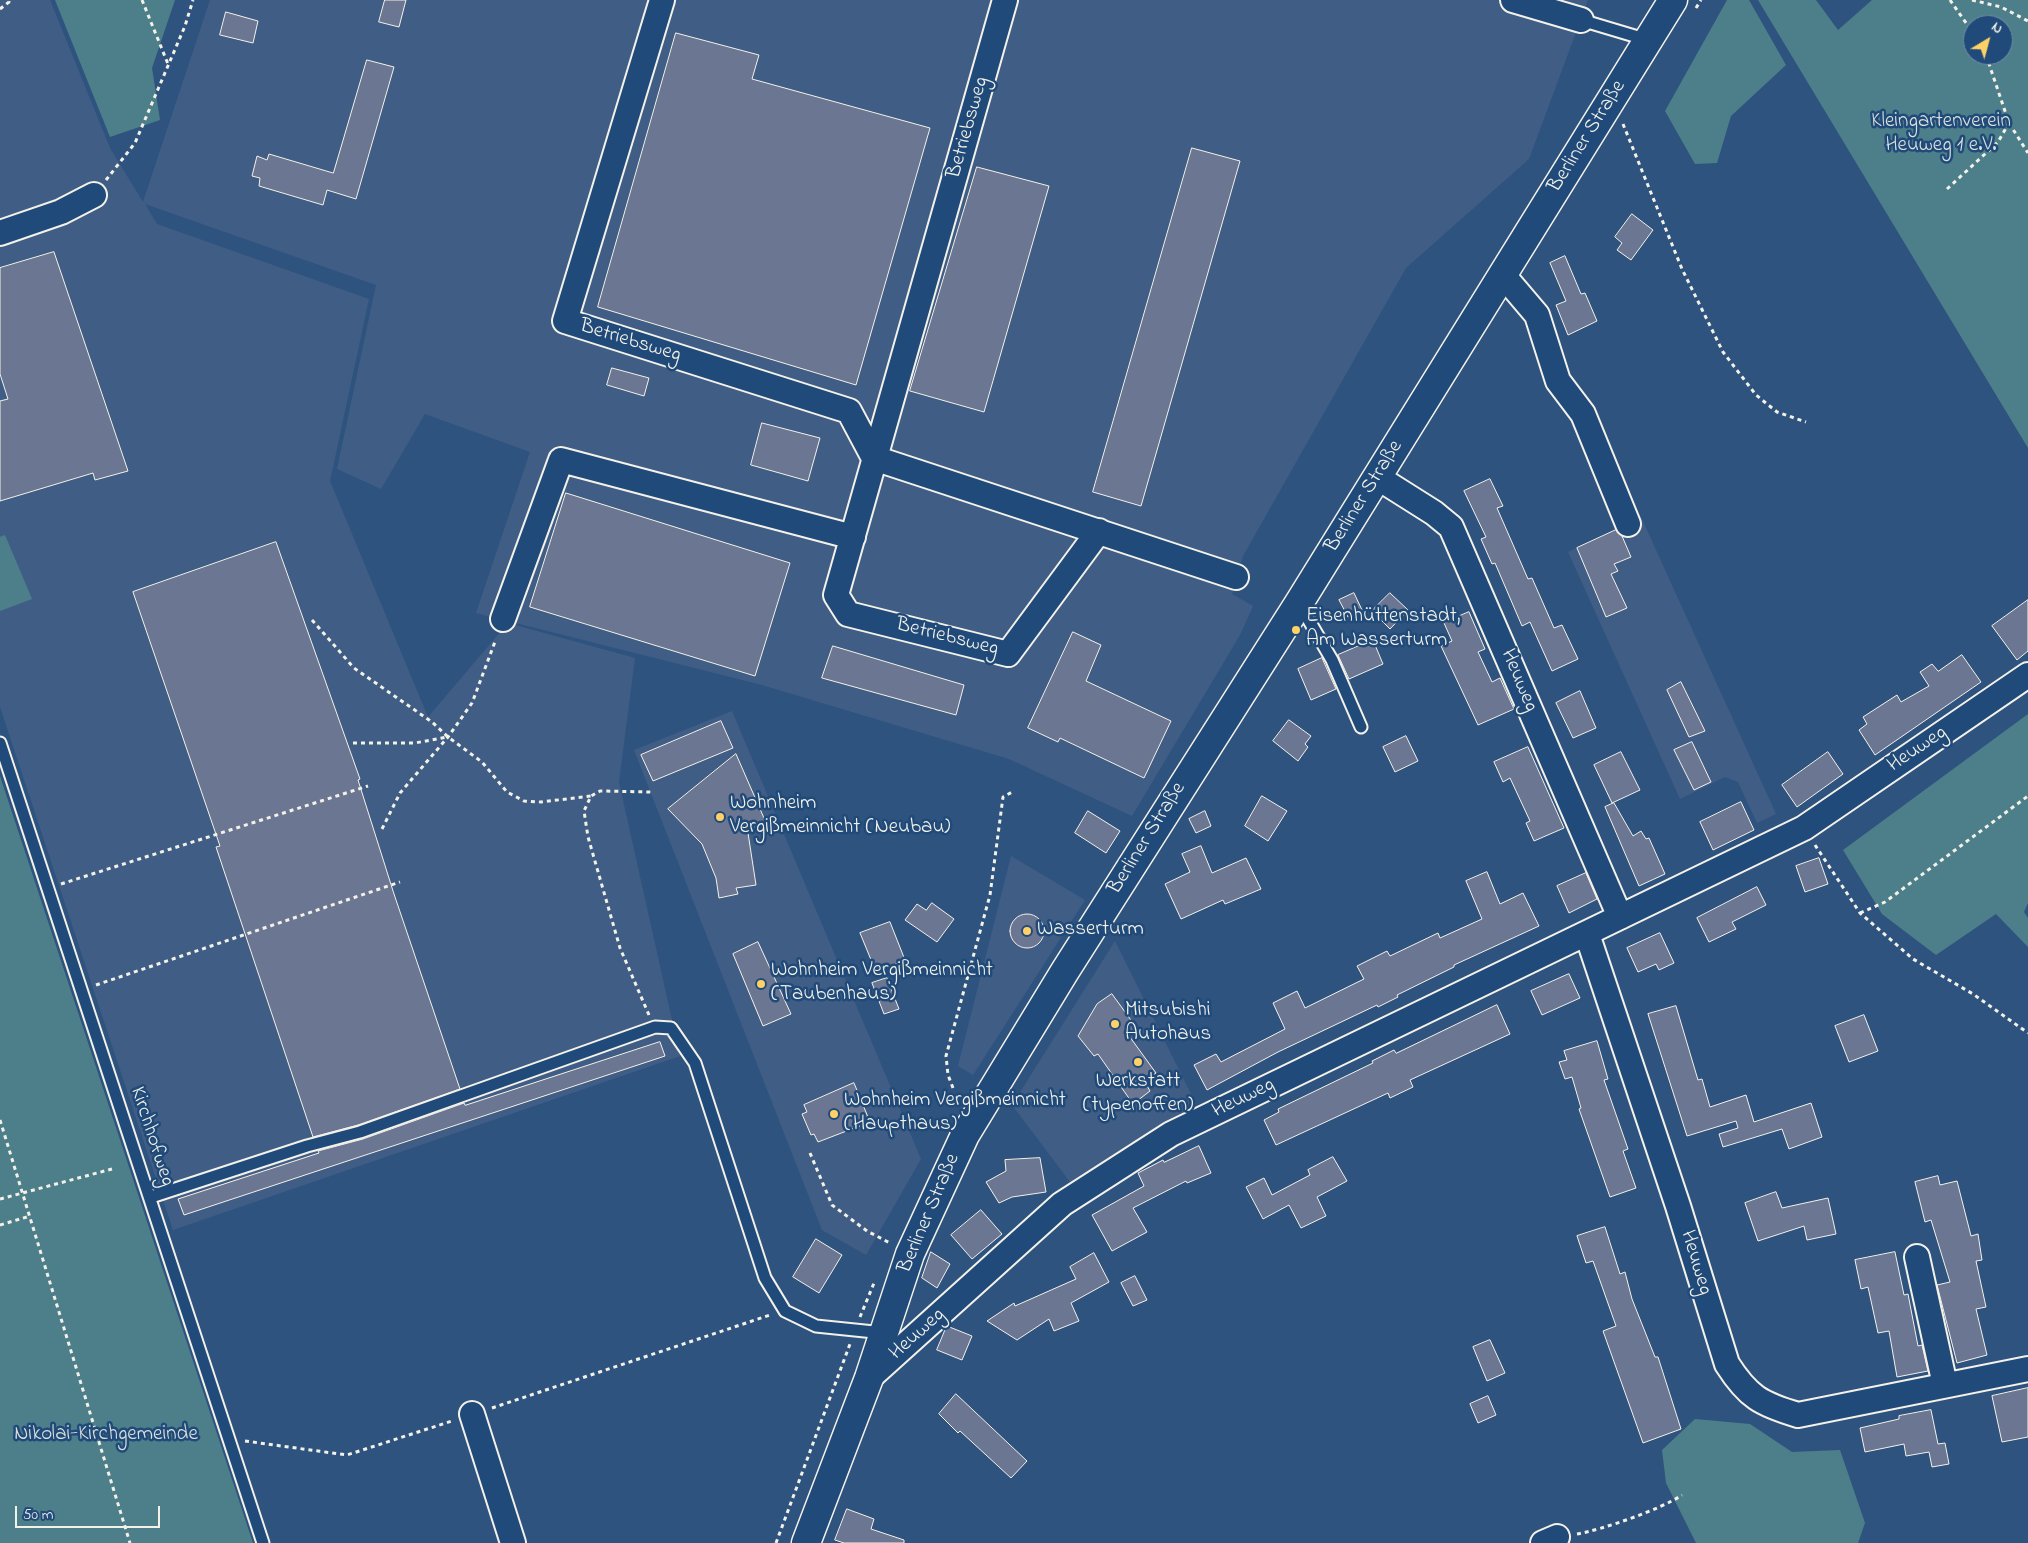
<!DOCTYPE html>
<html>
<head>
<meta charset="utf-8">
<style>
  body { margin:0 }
  #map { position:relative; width:2028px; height:1543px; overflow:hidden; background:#2e537f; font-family:"Indie Flower",sans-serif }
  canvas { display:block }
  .north { position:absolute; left:1963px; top:15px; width:50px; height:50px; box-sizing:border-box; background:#1f4a7a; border:1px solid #748da6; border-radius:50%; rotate:37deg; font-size:14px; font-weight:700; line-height:20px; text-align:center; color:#f4f1e8 }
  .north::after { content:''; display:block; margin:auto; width:18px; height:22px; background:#ffd166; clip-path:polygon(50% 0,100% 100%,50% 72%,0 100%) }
  .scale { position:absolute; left:15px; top:1506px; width:145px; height:22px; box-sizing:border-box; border:2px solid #f4f1e8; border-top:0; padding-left:6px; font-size:15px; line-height:18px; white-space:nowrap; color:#f4f1e8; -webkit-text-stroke:4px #1f4a7a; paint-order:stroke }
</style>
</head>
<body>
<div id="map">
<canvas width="2028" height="1543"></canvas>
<div class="north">N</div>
<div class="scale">50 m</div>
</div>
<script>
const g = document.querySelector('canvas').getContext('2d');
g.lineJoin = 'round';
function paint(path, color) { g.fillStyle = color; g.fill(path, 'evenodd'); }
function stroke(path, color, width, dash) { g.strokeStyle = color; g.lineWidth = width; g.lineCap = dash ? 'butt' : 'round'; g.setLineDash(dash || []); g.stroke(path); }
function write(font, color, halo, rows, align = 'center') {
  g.font = font + ' "Indie Flower",sans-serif'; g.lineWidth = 5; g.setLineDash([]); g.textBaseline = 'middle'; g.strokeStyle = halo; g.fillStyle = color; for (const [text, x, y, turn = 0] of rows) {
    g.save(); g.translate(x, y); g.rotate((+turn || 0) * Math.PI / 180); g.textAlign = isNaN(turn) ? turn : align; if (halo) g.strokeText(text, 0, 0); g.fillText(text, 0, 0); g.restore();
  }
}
paint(new Path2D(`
  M0 0H50L110 148 143 202 210 0H1588L1529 159 1406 268 1243 556 1232 594 1253 606 1240 635 1132 816 1009 759 762 685 476 613 530 452 425 414 381 489 337 469 376 285 145 204 157 224 369 299 330 481 428 717 508 623 635 658 619 782 680 1056 173 1230 0 707Z
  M1641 517 1776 814 1757 823 1738 782 1725 777 1680 799 1568 552Z
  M732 711 921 1159 866 1255 822 1230 634 750Z
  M1011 856 1085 900 973 1075 958 1066Z
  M1115 941 1196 1104 1070 1182 1012 1105Z`), '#405e85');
paint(new Path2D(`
  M55 0H175L152 68 160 120 110 137Z
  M1727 0H1749L1786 65 1731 116 1717 163 1695 164 1665 111Z
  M1758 0H1816L1838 30 1872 0H2028V448ZM1973 25H2003V55H1973Z
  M5 535 32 599 0 611V537Z
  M2028 714V903L2024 912 2028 918V947L1996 914 1936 955 1882 914 1843 850Z
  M0 776 253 1543H0Z
  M1695 1419 1750 1424 1792 1452 1840 1450 1865 1523 1858 1543H1696L1666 1483 1662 1450Z`), '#4d7f8a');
const building = new Path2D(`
  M385 0H406L399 27 379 22Z
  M226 12 258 21 253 43 220 35Z
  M676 33 759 55 752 79 930 128 856 385 598 307Z
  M367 60 394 67 356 199 327 190 323 205 259 186 260 178 252 176 257 156 267 160 269 154 333 173Z
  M1192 148 1240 161 1141 506 1093 492Z
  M977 167 1049 186 984 412 910 391Z
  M1632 214 1653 230 1631 260 1617 250 1622 243 1615 237Z
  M54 252 128 471 95 480 93 473 0 501V401L8 399 0 374V268Z
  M1565 256 1581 294 1585 293 1597 321 1568 335 1556 305 1566 301 1550 263Z
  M612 368 649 378 644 396 607 385Z
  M762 423 820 438 808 481 751 465Z
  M1490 479 1503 506 1497 508 1528 579 1532 578 1554 628 1562 625 1578 659 1552 671 1530 622 1522 626 1495 563 1492 564 1481 539 1486 537 1464 491Z
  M566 493 790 563 755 676 530 607Z
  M1616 530 1622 536 1631 557 1614 564 1618 571 1611 574 1627 608 1606 617 1577 548Z
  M276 542 360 779 358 780 394 894 460 1089 358 1125 313 1137 216 847 220 846 133 592Z
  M1354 593 1363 612 1348 617 1339 600Z
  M1390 593 1408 610 1390 629 1372 611Z
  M2028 600V651L2017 660 1992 626Z
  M1469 612 1485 649 1478 652 1492 682 1500 678 1514 709 1478 725 1441 646 1452 641 1444 623Z
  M1073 632 1101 645 1086 681 1171 721 1144 778 1060 738 1058 742 1028 728Z
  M1373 640 1383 664 1349 679 1338 655Z
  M833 646 964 685 956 715 822 678Z
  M1962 655 1981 682 1875 755 1859 730 1867 724 1863 717 1897 695 1901 702 1929 686 1920 672 1932 664 1938 671Z
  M1322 658 1336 689 1311 700 1298 669Z
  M1681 682 1705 731 1689 737 1667 690Z
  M1580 691 1596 728 1573 738 1556 703Z
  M1289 720 1311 736 1305 744 1308 747 1298 761 1273 741Z
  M721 721 733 748 653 781 641 755Z
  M1406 736 1418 761 1395 772 1383 747Z
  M1692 742 1711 782 1694 790 1674 750Z
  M1528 747 1564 828 1534 841 1526 823 1530 821 1510 778 1503 782 1494 762Z
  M1621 752 1640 790 1612 803 1594 765Z
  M1828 752 1843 774 1797 807 1782 785Z
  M736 754 767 825 748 833 756 885 736 888 738 894 719 898 716 878 702 844 668 809Z
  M1262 796 1287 811 1268 841 1245 826Z
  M1741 802 1754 830 1713 850 1700 822Z
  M1614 803 1633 836 1641 831 1646 839 1649 838 1665 874 1639 886 1605 807Z
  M1088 811 1120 831 1106 853 1075 833Z
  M1205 811 1211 826 1196 833 1189 819Z
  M1201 846 1212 873 1246 858 1261 889 1225 904 1223 900 1181 919 1165 884 1190 872 1182 854Z
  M1819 858 1828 884 1805 892 1796 866Z
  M1487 872 1500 904 1523 893 1539 926 1454 965V967L1397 995 1398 997 1378 1007 1377 1005 1278 1052 1207 1090 1194 1065 1216 1054 1221 1062 1285 1029 1273 1003 1297 991 1305 1008 1364 979 1357 966 1387 951 1390 956 1438 933 1440 938 1482 919 1466 881Z
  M1586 873 1597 899 1569 913 1557 886Z
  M1757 887 1766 905 1732 922 1736 929 1709 942 1697 918Z
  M932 903 954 919 937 942 905 920 917 904 926 910Z
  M1010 931a17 17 0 1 1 34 0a17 17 0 1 1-34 0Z
  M890 922 905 960 876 972 860 933Z
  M1660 933 1674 963 1659 970 1656 964 1638 972 1627 948Z
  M758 942 791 1014 763 1026 733 954Z
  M1569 974 1580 998 1542 1015 1531 991Z
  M887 978 899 1009 884 1014 872 983Z
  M1112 994 1136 1027 1127 1033 1156 1073 1144 1081 1150 1091 1133 1104 1098 1054 1094 1056 1078 1036 1097 1004Z
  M1497 1005 1510 1034 1410 1080 1413 1087 1390 1098 1388 1093 1276 1145 1264 1120 1279 1112 1278 1109 1373 1063 1372 1061 1394 1050 1396 1053Z
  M1676 1006 1698 1080 1702 1079 1710 1107 1746 1095 1754 1122 1811 1103 1822 1137 1789 1149 1782 1129 1723 1147 1719 1134 1738 1128 1736 1121 1687 1136 1648 1014Z
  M1864 1015 1878 1051 1849 1062 1835 1026Z
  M1597 1041 1608 1079 1604 1080 1628 1149 1623 1151 1636 1188 1610 1197 1579 1109 1581 1108 1572 1077 1565 1079 1559 1062 1567 1060 1564 1051Z
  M660 1042 665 1056 184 1215 178 1199 319 1153 318 1151 363 1139 464 1103 465 1105Z
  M854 1083 870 1122 818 1142 814 1134 811 1135 802 1114 807 1112 804 1105Z
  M1199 1146 1211 1173 1187 1183 1186 1181 1133 1208 1147 1232 1112 1251 1092 1215 1144 1186 1138 1173 1163 1160 1164 1162Z
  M1333 1157 1347 1181 1317 1197 1326 1216 1301 1228 1289 1205 1263 1219 1246 1187 1264 1178 1272 1195 1310 1175 1308 1170Z
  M1040 1158 1046 1192 1012 1197 999 1203 986 1182 1006 1171 1005 1160Z
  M1938 1176 1940 1185 1957 1181 1971 1236 1978 1234 1982 1260 1976 1261 1986 1307 1976 1309 1987 1355 1957 1363 1937 1285 1950 1282 1931 1220 1925 1222 1915 1182Z
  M1776 1192 1782 1208 1828 1198 1836 1234 1807 1240 1804 1226 1758 1241 1745 1203Z
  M981 1210 1002 1234 972 1259 951 1235Z
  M1605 1227 1620 1274 1625 1272 1632 1299 1655 1357H1658L1681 1429 1643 1443 1603 1331 1616 1326 1593 1261 1586 1263 1577 1236Z
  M816 1239 842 1255 819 1293 793 1277Z
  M931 1252 950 1264 937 1288 922 1278Z
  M1895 1252 1904 1295 1908 1294 1918 1346 1922 1345 1928 1371 1897 1377 1889 1331 1878 1333 1868 1287 1861 1289 1855 1260Z
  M1094 1253 1109 1282 1071 1303 1079 1321 1054 1331 1049 1319 1017 1340 987 1321 1014 1303 1015 1306 1076 1279 1070 1267Z
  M1135 1276 1147 1300 1133 1306 1121 1283Z
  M947 1326 972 1336 962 1360 937 1350Z
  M1490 1340 1505 1373 1487 1381 1473 1347Z
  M2028 1388V1437L2002 1442 1992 1396Z
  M956 1394 1027 1461 1011 1478 960 1431 958 1433 939 1414Z
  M1488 1396 1496 1415 1478 1423 1470 1404Z
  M1931 1410 1938 1444 1945 1443 1949 1464 1932 1467 1929 1452 1906 1456 1904 1444 1865 1452 1860 1428 1899 1419V1416Z
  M847 1509 874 1519 871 1529 904 1540V1543H844L835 1540Z`);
paint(building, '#6b7692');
stroke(building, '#f4f1e8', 1);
const lane = new Path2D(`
  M1581 20 1648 40
  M1300 605 1332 660 1361 727
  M0 743 263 1543
  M151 1197 307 1146 360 1132 655 1027 671 1028 695 1063 765 1278 785 1311 816 1326 884 1333`);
const street = new Path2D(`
  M662 0 565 321 849 411 874 458 1236 577
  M1005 0 836 595 848 614 1008 654 1099 531
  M1513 0 1581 20
  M0 233 61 212 94 195
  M1503 275 1537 315 1558 381 1583 414 1628 524
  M1377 477 1434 513 1451 527 1620 917
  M503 619 561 460 853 537
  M1587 934 1678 1206 1727 1364C1748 1397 1761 1404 1798 1415L2028 1369
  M1917 1257 1945 1385
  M869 1378 1062 1204 1171 1134 1804 828 2028 675
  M472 1414 513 1543
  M1543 1543 1557 1537`);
const secondary = new Path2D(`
  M806 1543 869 1378 910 1254 965 1135 1065 971 1299 603 1673 0`);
stroke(lane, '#f4f1e8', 15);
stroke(street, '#f4f1e8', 28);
stroke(secondary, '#f4f1e8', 31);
stroke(new Path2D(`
  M142 0 168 64
  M1950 0 1973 33
  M1972 0 2001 7 2028 21
  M1696 8 1701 0
  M0 9 9 2 8 0
  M1986 55 2009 123 2028 153
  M1623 124 1682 269 1723 352 1756 395 1777 412 1806 422
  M106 180 135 143 185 26 193 0
  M1947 189 1998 142 2009 123
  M312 620 354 668 432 722 448 737 482 762 507 792 524 801 541 802 591 796
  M353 743H415L447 737
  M382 829 400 793 448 737 472 703 496 639
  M1815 845 1860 913 1913 959 1973 994 2028 1033
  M61 884 368 786
  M1860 913 1885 902 2028 796
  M96 985 400 882
  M649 1015 620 948 588 837 584 811 591 796 600 791 651 792
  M953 1088 948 1075 946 1056 990 895 1003 797 1014 791
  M0 1120 130 1543
  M810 1153 832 1205 867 1231 890 1243
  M0 1199 112 1169
  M0 1225 30 1216
  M860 1317 874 1283
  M492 1408 770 1315
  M245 1441 347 1455 452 1421
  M1577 1534C1601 1530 1662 1509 1682 1495
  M776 1543 850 1344`), '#f4f1e8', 3, [4, 4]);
stroke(lane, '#1f4a7a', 11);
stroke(street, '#1f4a7a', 24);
stroke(secondary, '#1f4a7a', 28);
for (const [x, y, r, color] of [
  [1296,630,5,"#ffd166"],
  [720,817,5,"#ffd166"],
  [1027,931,5,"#ffd166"],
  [761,984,5,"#ffd166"],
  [1115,1024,5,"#ffd166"],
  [1138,1062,5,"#ffd166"],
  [834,1114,5,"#ffd166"]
]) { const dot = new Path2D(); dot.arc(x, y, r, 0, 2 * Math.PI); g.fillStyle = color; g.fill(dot); stroke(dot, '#1f4a7a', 2); }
write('21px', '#dbe0da', '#1f4a7a', [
  ["Kleingartenverein",1941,123],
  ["Heuweg 1 e.V.",1941,147],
  ["Nikolai-Kirchgemeinde",106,1436]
]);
write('21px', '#f4f1e8', '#1f4a7a', [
  ["Betriebsweg",969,128,-74],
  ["Berliner Straße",1588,137,-58],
  ["Betriebsweg",630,342,17],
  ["Berliner Straße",1365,497,-58],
  ["Betriebsweg",947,638,14],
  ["Heuweg",1518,681,67],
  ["Heuweg",1918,750,-34],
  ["Berliner Straße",1148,839,-58],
  ["Heuweg",1244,1099,-26],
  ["Kirchhofweg",151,1137,72],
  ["Berliner Straße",930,1214,-67],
  ["Heuweg",1695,1263,73],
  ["Heuweg",918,1335,-42]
]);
write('21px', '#f4f1e8', '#1f4a7a', [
  ["Eisenhüttenstadt,",1306,618],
  ["Am Wasserturm",1306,642],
  ["Wohnheim",730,805],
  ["Vergißmeinnicht (Neubau)",730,829],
  ["Wasserturm",1037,931],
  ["Wohnheim Vergißmeinnicht",771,972],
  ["(Taubenhaus)",771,996],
  ["Mitsubishi",1125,1012],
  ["Autohaus",1125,1036],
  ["Werkstatt",1138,1083,"center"],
  ["(typenoffen)",1138,1107,"center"],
  ["Wohnheim Vergißmeinnicht",844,1102],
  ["(Haupthaus)",844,1126]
], 'left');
</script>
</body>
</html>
